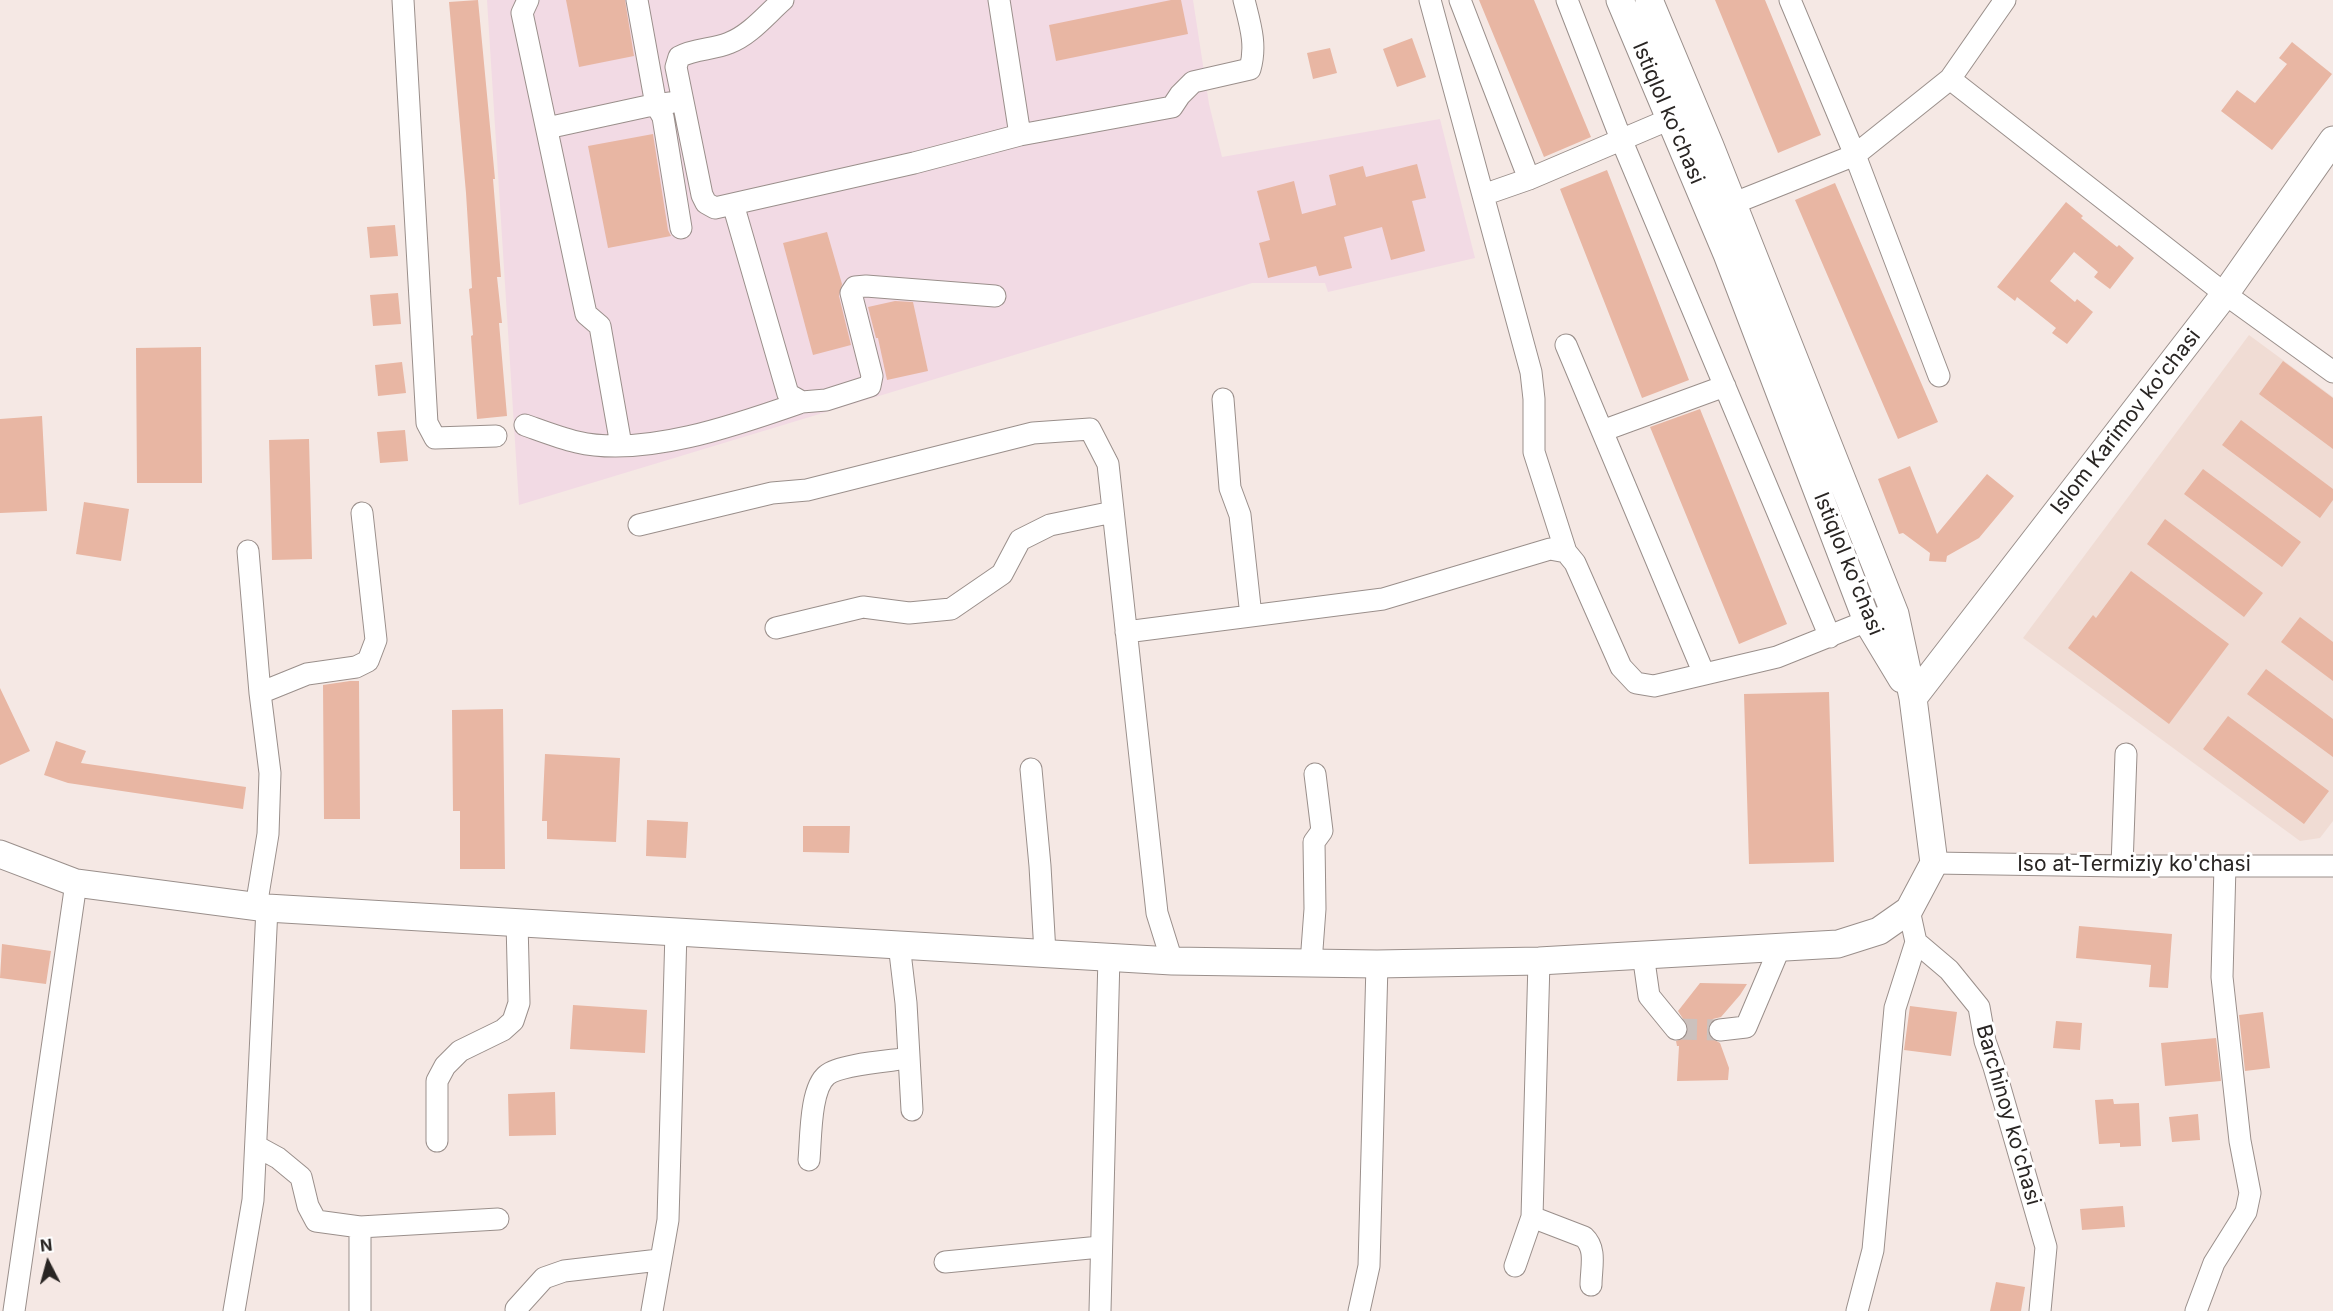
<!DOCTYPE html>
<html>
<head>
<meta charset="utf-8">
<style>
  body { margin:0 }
  #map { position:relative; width:2333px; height:1311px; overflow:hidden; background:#f5e8e4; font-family:Inter,sans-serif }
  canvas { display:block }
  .north { position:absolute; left:18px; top:1233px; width:60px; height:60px; -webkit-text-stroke:4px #fff; paint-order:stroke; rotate:354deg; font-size:16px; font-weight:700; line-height:24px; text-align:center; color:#292523 }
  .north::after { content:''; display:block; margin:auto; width:21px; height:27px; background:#292523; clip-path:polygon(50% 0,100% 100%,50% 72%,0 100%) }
</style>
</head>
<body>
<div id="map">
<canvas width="2333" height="1311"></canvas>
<div class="north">N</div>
</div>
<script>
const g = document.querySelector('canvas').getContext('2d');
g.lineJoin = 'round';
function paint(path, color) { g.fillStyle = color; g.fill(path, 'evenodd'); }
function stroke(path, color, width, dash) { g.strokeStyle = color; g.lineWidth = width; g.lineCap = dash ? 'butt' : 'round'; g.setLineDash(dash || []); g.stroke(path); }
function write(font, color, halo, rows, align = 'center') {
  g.font = font + ' Inter,sans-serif'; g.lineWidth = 6; g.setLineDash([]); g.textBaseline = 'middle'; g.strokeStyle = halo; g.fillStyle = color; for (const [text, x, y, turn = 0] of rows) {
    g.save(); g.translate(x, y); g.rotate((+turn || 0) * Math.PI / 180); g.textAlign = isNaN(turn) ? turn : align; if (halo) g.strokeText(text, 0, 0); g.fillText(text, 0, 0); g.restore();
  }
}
paint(new Path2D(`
  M2249 335 2333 397V821L2320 838 2300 841 2023 638Z`), '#f0dcd4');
paint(new Path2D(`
  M487 0H1193L1209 104 1222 157 1440 119 1475 258 1328 292 1325 283H1252L519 505Z`), '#f2dae4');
paint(new Path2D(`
  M478 0 495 179H493L501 277H497L502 323H499L507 416 477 419 471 336 473 335 469 289 472 288 466 193 449 2Z
  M566 0H625L634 56 579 67Z
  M1171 0H1181L1188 34 1056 61 1049 25Z
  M1479 0H1534L1591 137 1544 157Z
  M1715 0H1765L1821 135 1778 153Z
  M1412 38 1426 77 1397 87 1383 49Z
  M2292 42 2332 74 2272 150 2221 111 2237 90 2255 103 2287 64 2279 58Z
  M1330 48 1337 73 1313 79 1307 53Z
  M653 134 668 230 671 236 608 248 588 146Z
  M1417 164 1426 198 1412 201 1425 251 1391 260 1382 227 1344 237 1352 268 1319 276 1316 266 1268 278 1259 243 1270 240 1257 191 1294 181 1302 214 1336 205 1329 175 1363 166 1366 177Z
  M1607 170 1689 380 1642 398 1560 189Z
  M1835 183 1938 422 1898 439 1795 200Z
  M2066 202 2083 216 2081 218 2117 247 2119 245 2134 258 2110 289 2094 277 2098 272 2074 252 2050 281 2075 302 2077 299 2093 312 2067 344 2052 333 2056 328 2017 297 2015 301 1997 287Z
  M395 225 398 256 370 258 367 227Z
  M827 232 842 284 839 296 851 345 813 355 783 243Z
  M398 293 401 324 373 326 370 295Z
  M895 301 913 302 928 371 887 380 878 338H876L868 307Z
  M201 347 202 483H137L136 348Z
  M2283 361 2333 398V449L2259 394Z
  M402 362 406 393 378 396 375 365Z
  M1700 409 1787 624 1739 644 1650 427Z
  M42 416 47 511 0 513V419Z
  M2241 420 2333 489V500L2320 518 2222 445Z
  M405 430 408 461 380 463 377 432Z
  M309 439 312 559 272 560 269 440Z
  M1910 466 1937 534 1987 474 2014 496 1979 538 1947 556 1946 562 1929 561 1930 553 1903 533 1899 534 1878 479Z
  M2203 469 2301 542 2282 567 2184 494Z
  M84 502 129 509 121 561 76 554Z
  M2165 519 2263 593 2244 617 2147 544Z
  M2131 571 2229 644 2169 724 2068 648 2093 615 2096 618Z
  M2300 617 2333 642V681L2281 642Z
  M2266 669 2333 719V757L2247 694Z
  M350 681H359L360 819H324L323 685Z
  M0 688 30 751 0 765Z
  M1829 692 1834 862 1749 864 1744 694Z
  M503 709 505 869H460V811H453L452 710Z
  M2228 716 2329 791 2304 824 2203 749Z
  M56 741 86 751 81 763 246 787 243 809 68 783 44 775Z
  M545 754 620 758 616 842 547 839V821H542Z
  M647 820 688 822 686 858 646 856Z
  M803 826H850L849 853 803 852Z
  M2079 926 2172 934 2168 988 2149 987 2151 965 2076 958Z
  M2 944 51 951 46 984 0 978Z
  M1700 983 1747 984 1740 995 1721 1017 1713 1019 1708 1026 1709 1037 1720 1043 1729 1068 1728 1080 1677 1081 1679 1046H1677L1676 1041 1684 1038 1689 1028 1678 1011Z
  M573 1005 647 1010 645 1053 570 1049Z
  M1910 1006 1957 1012 1951 1056 1904 1050Z
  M2263 1012 2270 1068 2245 1071 2239 1015Z
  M2056 1021 2082 1023 2080 1050 2053 1048Z
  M2216 1038 2221 1081 2165 1086 2161 1043Z
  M555 1092 556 1135 509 1136 508 1094Z
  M2113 1099 2114 1104 2139 1103 2141 1146 2120 1147V1143L2099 1144 2095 1100Z
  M2198 1114 2200 1140 2172 1142 2169 1117Z
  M2123 1206 2125 1227 2082 1230 2080 1209Z
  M1996 1282 2025 1287 2021 1311H1990Z`), '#e8b6a3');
stroke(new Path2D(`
  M1676 1029 1720 1030`), '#ccc1bd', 21, [21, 10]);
const minor = new Path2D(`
  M403 0 427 423 435 438 496 436
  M528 0 522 13 586 314 600 326 621 445
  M637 0 656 105 663 117 681 228
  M783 0C766 15 750 35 729 43 713 50 695 48 679 57L676 67 702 195 706 203 715 208 914 163 1020 135 1172 107 1180 95 1193 82 1250 69C1257 45 1250 24 1244 0
  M999 0 1020 135
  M1430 0 1531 372 1534 399V452L1566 552 1575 563 1621 667 1636 683 1654 686 1777 657 1867 621 1882 617
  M1460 0 1529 179
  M1567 0 1621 139 1830 637
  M1790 0 1855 155 1939 376
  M1950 79 2225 294 2333 372
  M547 128 648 106 670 103
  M1483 195 1529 179 1670 119
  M733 204 788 394 802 402 826 400 870 386 872 376 851 293 855 287 866 286 995 296
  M1732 204 1855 155 1950 79 2005 0
  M1566 345 1704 674
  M1223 399 1230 488 1240 515 1251 616
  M525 425C542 431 560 438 577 442 644 458 739 424 802 402
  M1602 431 1725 386
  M639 525 772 493 807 490 1033 433 1090 429 1108 464 1157 913 1172 961
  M248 551 260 693 270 773 268 834 256 907
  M776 628 863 607 909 613 951 609 1002 574 1020 540 1050 525 1113 512
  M1126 632 1383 599 1550 549 1566 552
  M260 693 307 674 356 667 368 661 376 640 362 513
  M1031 769 1040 866 1045 953
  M1934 863 2122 866H2333
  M2122 866 2126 754
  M1916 942 1949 970 1979 1007 1985 1041 1994 1067 2046 1247 2040 1311
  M899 944 906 1003 912 1110
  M1643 954 1649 996 1676 1029
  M1311 963 1315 909 1314 842 1322 831 1315 774
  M1720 1030 1746 1027 1780 947
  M437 1141V1081L445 1066 460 1051 503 1030 513 1021 519 1003 517 922
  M256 1146 278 1158 301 1177 308 1206 316 1221 360 1227 498 1219
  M809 1160C811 1138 810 1088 827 1075 840 1064 891 1061 909 1058
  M1532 1217 1584 1237C1597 1249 1591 1268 1591 1285
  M945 1262 1100 1247
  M1515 1266 1532 1217 1539 961
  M516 1309 544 1278 564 1271 659 1260
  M14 1311 76 883
  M234 1311 253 1200 267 908
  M360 1311V1227
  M652 1311 668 1220 676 931
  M1100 1311 1109 956
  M1359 1311 1369 1266 1377 964
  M1857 1311 1873 1250 1895 1008 1916 942 1909 910
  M2196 1311 2214 1263 2246 1212 2250 1193 2240 1141 2222 977 2225 866`);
const major = new Path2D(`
  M1620 0 1727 254 1867 621 1902 679
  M1913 698 2225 294 2333 140
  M0 854 76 883 267 908 1172 961 1377 964 1539 961 1838 944 1879 931 1909 910 1934 863 1913 698 1895 614 1710 146 1649 0`);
stroke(minor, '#9a8f8b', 23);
stroke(major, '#9a8f8b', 29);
stroke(minor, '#fff', 21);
stroke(major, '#fff', 27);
write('21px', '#292523', '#fff', [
  ["Istiqlol ko'chasi",1668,113,67],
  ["Islom Karimov ko'chasi",2126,422,-52],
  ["Istiqlol ko'chasi",1848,564,68],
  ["Iso at-Termiziy ko'chasi",2134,865],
  ["Barchinoy ko'chasi",2008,1115,74]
]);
</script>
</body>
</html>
